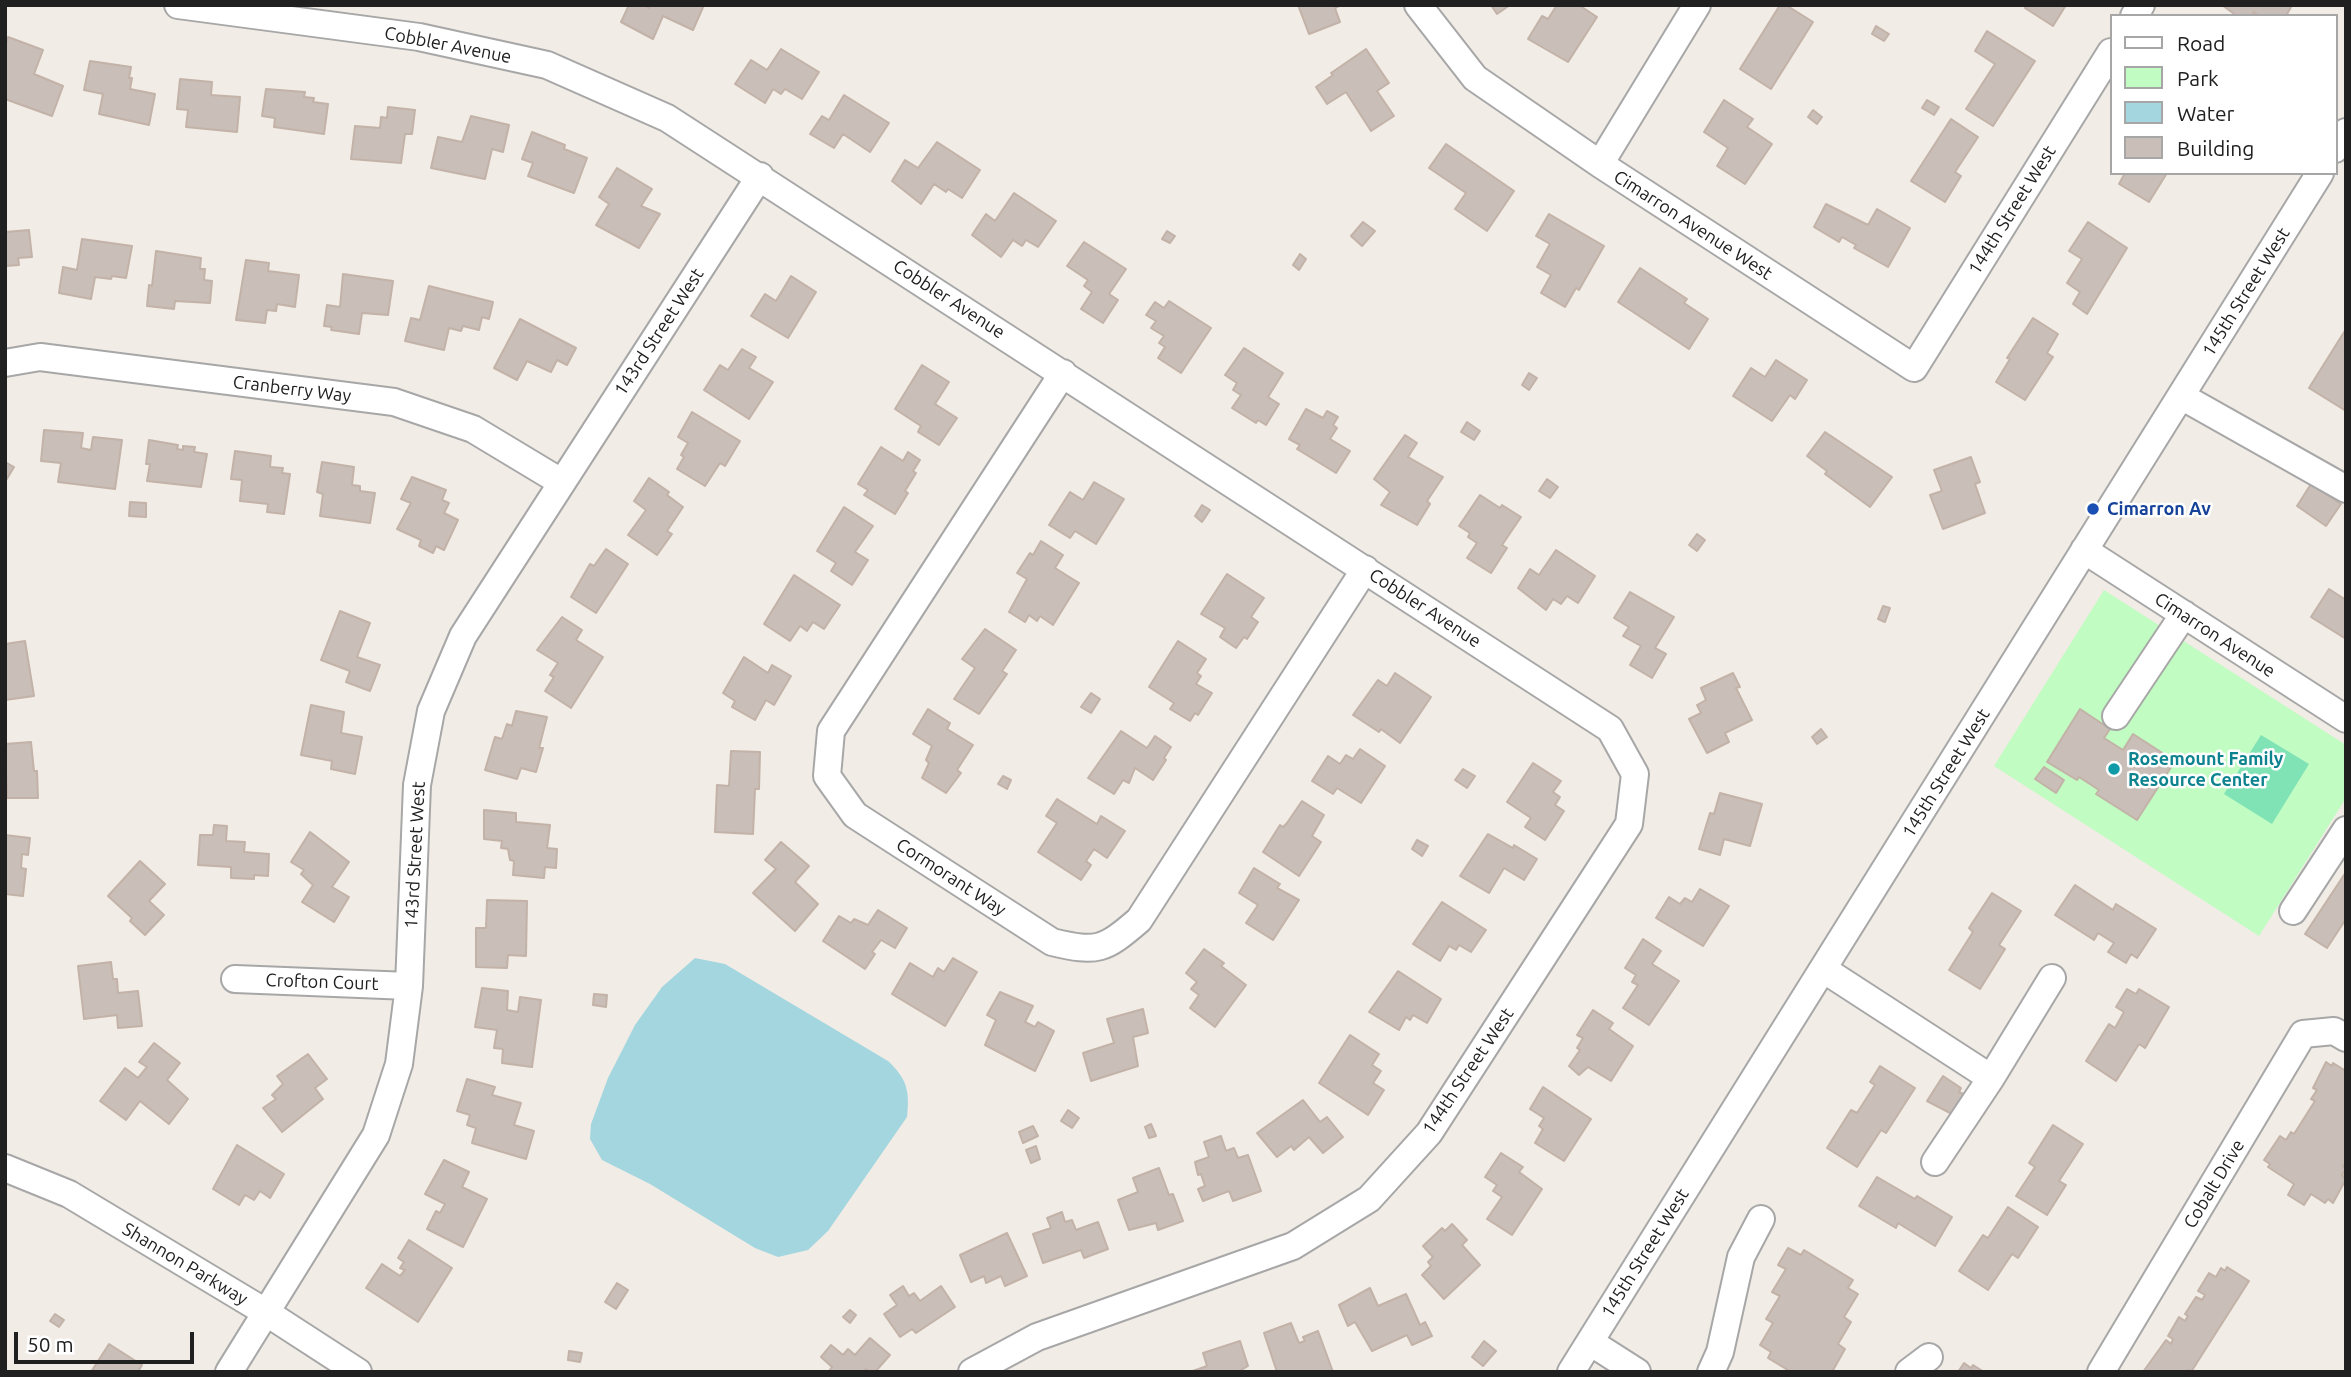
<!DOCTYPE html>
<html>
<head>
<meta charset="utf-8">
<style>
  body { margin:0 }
  #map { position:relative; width:2351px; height:1377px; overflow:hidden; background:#f1ece5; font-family:Ubuntu,sans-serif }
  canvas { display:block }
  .frame { position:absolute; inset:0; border:7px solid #202020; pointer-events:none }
  .legend { position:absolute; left:2110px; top:14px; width:228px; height:161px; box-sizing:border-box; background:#fff; border:2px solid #a6a6a6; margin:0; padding:9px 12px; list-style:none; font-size:21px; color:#202020 }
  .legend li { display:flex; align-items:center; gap:14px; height:35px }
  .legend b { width:35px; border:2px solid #a6a6a6 }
  .scale { position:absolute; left:14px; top:1332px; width:180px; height:32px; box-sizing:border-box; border:4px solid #202020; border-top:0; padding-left:9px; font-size:21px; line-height:24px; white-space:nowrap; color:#202020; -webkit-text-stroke:5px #fff; paint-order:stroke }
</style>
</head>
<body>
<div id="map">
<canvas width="2351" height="1377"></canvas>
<div class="frame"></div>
<ul class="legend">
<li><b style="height:9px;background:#fff"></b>Road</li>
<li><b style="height:19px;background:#c1fcc2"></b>Park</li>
<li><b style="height:19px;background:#a4d6e0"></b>Water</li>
<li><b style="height:19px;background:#c9beb8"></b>Building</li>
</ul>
<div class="scale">50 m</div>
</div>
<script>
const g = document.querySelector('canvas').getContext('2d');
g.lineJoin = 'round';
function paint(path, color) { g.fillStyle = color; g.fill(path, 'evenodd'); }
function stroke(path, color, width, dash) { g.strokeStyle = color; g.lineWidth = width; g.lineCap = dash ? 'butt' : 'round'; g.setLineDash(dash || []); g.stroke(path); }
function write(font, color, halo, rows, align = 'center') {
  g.font = font + ' Ubuntu,sans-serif'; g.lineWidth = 5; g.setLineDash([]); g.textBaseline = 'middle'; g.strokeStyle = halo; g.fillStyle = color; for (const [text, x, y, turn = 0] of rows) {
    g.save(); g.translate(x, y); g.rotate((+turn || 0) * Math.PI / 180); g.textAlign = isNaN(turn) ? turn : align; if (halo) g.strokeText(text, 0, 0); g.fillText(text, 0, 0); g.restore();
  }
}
paint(new Path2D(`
  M2104 590 2346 745V798L2259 936 1994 766Z`), '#c1fcc2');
paint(new Path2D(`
  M2261 735 2309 764 2272 824 2224 794Z`), '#80e3b6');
paint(new Path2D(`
  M695 958 725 964 888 1061C907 1079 910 1091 907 1117L828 1231 808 1250 778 1257 755 1248 650 1184 602 1160 590 1139 591 1124 608 1078 635 1025 662 987Z`), '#a4d6e0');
const building = new Path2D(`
  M629 5H644L649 8 651 5H704L693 30 663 16 653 39 621 22Z
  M1298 5H1341L1335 8 1340 22 1309 34Z
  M1491 5H1510L1497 14Z
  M1557 5H1579L1597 17 1568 62 1528 39 1542 16 1548 19Z
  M1780 5H1786L1813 22 1771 89 1740 69Z
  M2026 5H2066L2053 26 2025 8Z
  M2222 5H2292L2286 16H2259L2254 12 2252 16H2237Z
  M1876 26 1889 34 1884 41 1872 34Z
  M1987 31 2035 61 1993 126 1966 109 1995 64 1975 51Z
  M8 37 43 50 34 74 63 86 52 116 5 99V45Z
  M781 49 819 72 802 99 785 89 781 94 773 89 765 103 735 84 751 60 767 70Z
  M1366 49 1389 83 1377 91 1394 116 1371 131 1346 92 1327 104 1316 87 1333 75 1331 73Z
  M90 61 131 67 129 78H132L130 89 155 94 149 125 99 114 103 94 84 90Z
  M180 79 212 82 211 95 240 97 237 132 186 127 188 110 177 109Z
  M266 89 305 92 304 97 314 98 313 102 328 104 324 134 274 127 275 118 262 116Z
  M844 95 889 123 870 152 843 134 834 148 810 134 822 116 829 120Z
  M1724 100 1753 119 1747 127 1772 144 1745 184 1717 166 1728 148 1704 132Z
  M1927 100 1939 107 1934 115 1922 108Z
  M388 107 415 110 412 134H405L401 163 351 159 355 126 380 128 381 117 387 118Z
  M1813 110 1822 117 1817 124 1808 117Z
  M471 116 509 125 503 152 492 149 485 179 431 168 438 137 462 142Z
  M1951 119 1978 137 1955 172 1961 176 1945 202 1911 181Z
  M532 132 565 145 564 149 587 158 574 193 528 176 533 163 522 159Z
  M937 142 980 170 962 198 948 189 946 192 934 184 921 204 892 181 905 160 918 168Z
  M1446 144 1514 191 1487 231 1455 209 1466 193 1429 168Z
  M617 168 652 189 641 206 660 214 639 248 596 225 609 204 599 197Z
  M2125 173H2167L2149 202 2119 184Z
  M1014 193 1056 221 1038 247 1026 240 1022 246 1013 240 1001 257 972 235 986 214 995 221Z
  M1826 204 1868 225 1877 209 1910 228 1888 267 1854 248 1856 245 1842 237 1839 242 1814 227Z
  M1549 214 1604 246 1579 290 1576 288 1565 307 1541 293 1551 275 1537 267 1550 244 1536 236Z
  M1363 222 1375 231 1362 246 1351 236Z
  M2088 222 2127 248 2087 314 2073 304 2080 292 2067 283 2082 259 2069 251Z
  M29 230 32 257 18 258 19 265 5 266V232Z
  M1167 231 1175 236 1170 243 1162 239Z
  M82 239 132 246 126 278 112 276 111 279 95 277 91 299 59 293 63 267 77 270Z
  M1084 242 1126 269 1109 294 1118 300 1103 323 1081 309 1092 292 1084 286 1088 280 1067 266Z
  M156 251 201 258 200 269H205L204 280 212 281 210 303 175 301 174 309 147 306 149 285 152 286Z
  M1300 254 1306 259 1299 270 1293 265Z
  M246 260 269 263 268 271 299 275 295 307 277 304 276 311 267 310 265 323 236 320Z
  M1640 268 1687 299 1684 303 1708 319 1689 349 1618 302Z
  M343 274 393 281 388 315 362 313 359 334 331 330 332 327 324 326 327 305 340 307Z
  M791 276 816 292 788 338 751 316 765 294 776 301Z
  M429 286 493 302 489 319 482 317 479 330 463 326 461 331 449 328 444 350 405 341 411 318 420 320Z
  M1169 301 1211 328 1181 373 1158 358 1165 347 1159 343 1164 336 1151 328 1156 321 1146 315 1155 302 1164 308Z
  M2033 318 2058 334 2047 353 2053 357 2025 400 1996 382 2010 359 2007 358Z
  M520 319 576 348 567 365 557 360 551 372 527 361 517 380 494 368Z
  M2346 329V411L2309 388Z
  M1244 348 1283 373 1268 397 1279 404 1266 425 1258 420 1256 423 1232 408 1241 395 1233 390 1237 383 1225 375Z
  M742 349 756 357 749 368 773 382 749 419 704 390 720 365 728 370Z
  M1776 360 1807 380 1795 399 1790 395 1772 421 1733 396 1751 368 1765 377Z
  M922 365 949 382 935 404 957 418 939 445 918 432 921 426 895 409Z
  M1529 373 1537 378 1529 390 1522 385Z
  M1306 409 1323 418 1327 411 1338 417 1333 425 1337 428 1330 439 1350 451 1336 473 1297 449 1300 445 1289 439Z
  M692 412 740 441 725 466 720 463 705 486 677 469 684 457 681 455 688 443 678 437Z
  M1467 422 1480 431 1474 440 1461 432Z
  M44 430 83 433 81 448 91 450 93 437 122 440 115 489 58 482 61 463 41 461Z
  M1825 432 1892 477 1870 507 1825 474 1827 471 1807 456Z
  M1405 435 1417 443 1408 457 1443 477 1427 501 1430 504 1417 525 1381 505 1390 492 1374 479Z
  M149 440 178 445 177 449 183 450V446L195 447 194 452 207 454 201 487 147 481 150 464H146Z
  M881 447 903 461 908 452 920 460 913 471 916 473 905 491 908 493 895 514 864 495 868 490 858 484Z
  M235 451 271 456 270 467 283 468 282 473 290 474 284 514 267 512 268 504 240 501 242 480 231 479Z
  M1971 457 1980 482 1975 484 1985 513 1943 529 1930 495 1942 491 1934 470Z
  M5 462 14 467 5 482Z
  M322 462 354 467 352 485 360 486V491L375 493 370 523 320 516 323 494 317 492Z
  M412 477 446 490 442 500 449 503 444 513 458 520 444 550 436 546 433 553 419 546 421 540 397 529 411 503 401 499Z
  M649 478 669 492 667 495 683 507 667 531 672 534 657 555 628 535 646 510 634 501Z
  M1547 479 1558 487 1550 498 1539 491Z
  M1094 482 1124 499 1096 544 1075 531 1070 538 1049 525 1070 492 1083 500Z
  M2311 484 2341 504 2326 526 2297 506Z
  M1480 495 1500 508 1502 505 1521 517 1502 545 1507 548 1491 573 1467 558 1477 543 1468 537 1470 533 1459 526Z
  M130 502 146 503V517L129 516Z
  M1202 505 1210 510 1202 522 1195 516Z
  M844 507 873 526 855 552 868 560 852 585 831 571 836 563 817 551Z
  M1697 534 1705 540 1697 551 1689 545Z
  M1041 541 1063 555 1055 568 1079 583 1053 625 1040 616 1037 621 1029 615 1025 622 1009 612 1027 579 1017 573 1030 553 1033 555Z
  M606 549 628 564 596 613 571 597 590 564 594 566Z
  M1556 550 1595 576 1578 603 1567 596 1561 604 1553 599 1546 610 1518 588 1530 569 1539 575Z
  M1227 574 1264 598 1251 617 1258 622 1247 639 1244 637 1236 648 1220 637 1225 628 1201 614Z
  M794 575 840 605 824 629 813 622 807 631 800 626 790 641 764 624Z
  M2329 589 2346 600V639L2311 617Z
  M1630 592 1674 617 1655 648 1666 654 1652 678 1630 665 1641 646 1623 636 1629 627 1614 618Z
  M1883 606 1890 608 1885 622 1878 619Z
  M340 611 370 623 357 657 380 665 370 691 346 682 350 671 321 660Z
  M562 617 582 630 576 640 603 657 571 708 545 691 554 677 550 675 558 663 537 650Z
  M985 629 1016 650 1002 671 1007 674 979 714 954 699 975 668 962 659Z
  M25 641 34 696 5 700V644Z
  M1178 641 1206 659 1197 673 1201 676 1196 684 1212 693 1198 715 1195 713 1190 721 1170 709 1174 703 1149 687Z
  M744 657 768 673 772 665 791 676 774 705 766 700 755 720 732 707 735 701 723 693Z
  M1395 673 1431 697 1400 743 1381 729 1379 732 1353 715 1378 680 1387 686Z
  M1733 673 1740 687 1736 688 1752 720 1725 733 1729 742 1707 753 1689 719 1701 713 1697 705 1706 700 1701 688Z
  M1091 693 1100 699 1091 713 1081 707Z
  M311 705 344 712 341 733 362 737 355 774 331 769 332 761 301 755Z
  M928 709 950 723 947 729 973 745 957 770 961 773 946 793 922 778 929 763 926 760 932 746 913 734Z
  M2080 709 2110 729 2104 738 2123 750 2133 734 2175 761 2137 820 2096 794 2099 790 2079 777 2077 780 2047 762Z
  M516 711 547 717 539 748H543L536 772 521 768 517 779 485 770 495 737 502 739 507 724 512 726Z
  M1821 729 1827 737 1817 744 1812 737Z
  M1121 731 1147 748 1155 736 1171 747 1164 758 1166 760 1153 780 1135 768 1129 783 1123 780 1114 794 1088 778Z
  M31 742 34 771H37L38 798H7L5 744Z
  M1360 749 1385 766 1361 803 1337 788 1333 794 1312 781 1328 756 1340 764 1346 755 1353 759Z
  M731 751 760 752 759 789H755L753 834 715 832 717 785 729 786Z
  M1533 763 1561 781 1553 792 1560 797 1555 805 1564 811 1545 840 1525 827 1531 818 1507 802Z
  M2044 767 2064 780 2056 793 2035 779Z
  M1463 769 1475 776 1467 788 1455 780Z
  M1003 776 1011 780 1007 789 998 784Z
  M1720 793 1762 804 1750 846 1724 839 1720 855 1699 849 1710 813 1714 814Z
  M1057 799 1097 824 1101 816 1125 831 1107 858 1094 849 1086 861 1091 865 1081 880 1038 852 1057 823 1046 816Z
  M1302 801 1324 815 1312 836 1321 842 1299 876 1263 852 1280 825 1283 827 1287 823Z
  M484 810 516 813V822L550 825 547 848 557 849 556 868 545 867 544 878 513 875 514 861 510 860 508 849 501 848 502 841 484 839Z
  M214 825 227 826 226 841 245 842 244 852 269 854 268 876 254 875V879L231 878V867L198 865 200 835H213Z
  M310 832 349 862 332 887 349 897 334 922 302 902 313 885 301 874 304 870 291 862Z
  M1488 834 1513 848 1514 845 1537 859 1524 880 1504 868 1489 893 1460 876Z
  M5 835 30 838 28 855 22 854 21 868 26 869 23 896 5 894Z
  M1417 840 1428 846 1422 856 1412 849Z
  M781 842 809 866 795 882 818 904 795 931 753 893 776 869 765 860Z
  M140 861 165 884 149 901 164 915 145 935 130 921 132 918 108 896Z
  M1254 868 1280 884 1277 888 1299 900 1273 940 1246 923 1258 905 1239 893Z
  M2346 872V919L2327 948 2305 934Z
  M2075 885 2113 910 2116 904 2156 929 2137 958 2131 954 2126 963 2108 952 2114 943 2098 933 2094 940 2055 915Z
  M1700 889 1729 906 1703 946 1656 918 1669 897 1680 904 1685 898 1692 902Z
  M1992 893 2021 911 1999 945 2005 949 1980 989 1949 970 1973 932 1969 928Z
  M487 900 527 901 526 956 508 955 507 968 476 967V928H486Z
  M1442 902 1486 930 1471 952 1459 945 1456 950 1449 946 1440 961 1413 944Z
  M878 910 907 928 895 948 881 940 872 952 875 954 865 969 823 941 839 916 851 923 854 919 868 925Z
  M1643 939 1661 951 1652 964 1679 981 1649 1025 1623 1008 1638 985 1632 982 1636 975 1625 968Z
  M1204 949 1224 963 1221 966 1246 985 1215 1027 1190 1008 1199 995 1191 989 1197 982 1186 973Z
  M953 958 977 972 945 1026 892 994 910 963 933 977 938 968 944 972Z
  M111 962 113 979H117L118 993 138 991 142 1026 118 1028 117 1015 84 1019 78 966Z
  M1398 971 1441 999 1427 1023 1413 1015 1410 1020 1406 1017 1399 1030 1369 1012Z
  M482 988 508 991 507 1010 518 1012 520 997 541 1000 532 1067 502 1063 503 1049 494 1048 497 1030 475 1027Z
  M2127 989 2136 994 2139 989 2169 1007 2145 1048 2139 1044 2116 1081 2086 1061 2109 1024 2115 1028 2124 1012 2116 1007Z
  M1000 992 1033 1006 1025 1022 1035 1027 1038 1022 1054 1031 1035 1071 985 1045 996 1020 987 1015Z
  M594 994 607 995 606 1007 593 1005Z
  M1143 1009 1148 1033 1133 1037 1138 1066 1091 1081 1083 1053 1114 1043 1107 1019Z
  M1593 1010 1613 1023 1609 1029 1633 1046 1611 1081 1588 1067 1579 1075 1569 1066 1580 1050 1577 1048 1583 1038 1577 1035Z
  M1350 1035 1379 1054 1372 1065 1381 1071 1373 1083 1384 1090 1368 1115 1319 1083Z
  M154 1043 180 1063 167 1080 188 1099 169 1124 140 1101 126 1120 100 1101 125 1068 138 1078 147 1067 139 1062Z
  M308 1054 327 1079 315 1088 323 1099 282 1132 263 1108 276 1099 272 1095 283 1084 277 1076Z
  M2326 1062 2332 1066 2333 1063 2346 1071V1162L2343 1166 2346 1169 2342 1175 2346 1179 2333 1203 2328 1199 2325 1203 2311 1194 2304 1205 2288 1195 2294 1184 2268 1167 2270 1164 2264 1160 2280 1136 2286 1140 2291 1132 2294 1134 2315 1101 2311 1099 2317 1090 2313 1088Z
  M1880 1066 1915 1088 1886 1133 1881 1130 1857 1167 1827 1148 1851 1110 1857 1113 1875 1085 1870 1082Z
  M1943 1076 1961 1088 1959 1092 1965 1095 1952 1114 1927 1101Z
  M467 1079 495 1087 492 1095 521 1103 514 1125 534 1131 526 1159 472 1143 476 1128 467 1125 470 1115 457 1111Z
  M1543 1087 1591 1119 1564 1161 1535 1143 1543 1129 1539 1126 1544 1118 1530 1109Z
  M1303 1100 1320 1122 1327 1117 1343 1137 1323 1153 1309 1137 1294 1150 1291 1146 1277 1157 1257 1133Z
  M1068 1110 1079 1118 1072 1128 1061 1121Z
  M1151 1124 1156 1136 1149 1138 1145 1127Z
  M2053 1125 2083 1144 2059 1181 2066 1185 2047 1215 2016 1196 2035 1167 2029 1163Z
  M1033 1126 1038 1136 1023 1143 1019 1132Z
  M1221 1136 1226 1151 1234 1148 1238 1158 1248 1155 1261 1191 1233 1201 1229 1191 1203 1201 1198 1189 1205 1186 1201 1174 1198 1175 1195 1162 1209 1157 1204 1142Z
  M237 1145 284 1174 270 1198 260 1191 254 1200 245 1195 239 1205 213 1189Z
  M1036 1146 1040 1159 1031 1163 1026 1150Z
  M1501 1153 1523 1167 1519 1172 1542 1189 1512 1235 1487 1219 1502 1197 1493 1191 1497 1185 1485 1177Z
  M444 1160 469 1172 462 1187 487 1199 463 1247 427 1229 436 1211 440 1213 445 1204 425 1194Z
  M1159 1168 1169 1195 1173 1194 1183 1221 1158 1230 1156 1223 1129 1230 1118 1200 1138 1192 1133 1178Z
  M1877 1177 1915 1199 1917 1196 1952 1217 1935 1246 1898 1223 1896 1228 1859 1206Z
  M2008 1207 2038 1227 2018 1258 2012 1254 1988 1290 1959 1271 1983 1235 1988 1238Z
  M1062 1212 1065 1222 1072 1220 1076 1230 1098 1222 1108 1249 1084 1258 1081 1250 1043 1263 1033 1234 1051 1228 1047 1218Z
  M1452 1224 1467 1240 1462 1245 1480 1265 1444 1299 1422 1275 1431 1266 1428 1262 1433 1257 1423 1246 1442 1228 1445 1231Z
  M1007 1233 1027 1276 1005 1286 1001 1276 986 1283 984 1276 971 1282 960 1255Z
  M409 1240 452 1268 418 1322 366 1288 382 1264 400 1276 405 1270 400 1268 404 1262 398 1258Z
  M1788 1248 1801 1255 1804 1250 1853 1280 1848 1288 1858 1294 1844 1317 1851 1322 1838 1344 1845 1349 1832 1372H1791L1768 1358 1771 1352 1760 1345 1773 1323 1766 1319 1780 1296 1772 1292 1786 1269 1778 1265Z
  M2227 1267 2249 1281 2191 1372 2188 1370 2187 1372H2143L2166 1340 2171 1344 2173 1339 2168 1336 2179 1317 2185 1321 2188 1316 2185 1314 2196 1297 2202 1300 2205 1295 2198 1291 2209 1273 2216 1277 2221 1268 2225 1271Z
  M617 1283 628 1290 616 1309 605 1302Z
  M903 1286 909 1296 914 1293 920 1301 941 1286 955 1307 916 1333 912 1329 900 1337 884 1314 897 1305 890 1295Z
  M1370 1288 1378 1306 1406 1294 1420 1325 1425 1322 1432 1336 1412 1345 1407 1335 1372 1351 1355 1322 1348 1326 1339 1305Z
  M850 1310 856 1315 850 1323 843 1317Z
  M55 1314 64 1320 59 1327 50 1321Z
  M1291 1323 1299 1343 1305 1341 1303 1337 1318 1331 1333 1372H1277L1264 1333Z
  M870 1338 890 1355 875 1372H869L866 1369 864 1372H828L832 1367 821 1357 831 1345 843 1355 848 1349 855 1355Z
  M1240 1341 1248 1366 1238 1372H1190L1207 1366 1203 1353Z
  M1484 1341 1496 1351 1483 1366 1472 1357Z
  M109 1344 142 1365 138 1372H91Z
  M569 1351 582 1353 580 1362 568 1360Z
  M1964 1363 1971 1368 1973 1365 1984 1372H1958Z`);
paint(building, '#c9beb8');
stroke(building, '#c3b2a7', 2);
const minor = new Path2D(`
  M178 5 419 37 547 65 667 118 1610 729 1635 774 1629 824 1429 1133 1369 1199 1293 1246 1037 1337 972 1372
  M1418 5 1475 78 1600 164 1914 368 2111 52
  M2134 16 2141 5
  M2335 149 2346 132
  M1600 164 1697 5
  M5 363 40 357 394 402 473 429 561 482
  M1063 373 831 731 827 776 855 815 1052 942C1098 953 1104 950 1139 920L1365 569
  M2181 396 2346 489
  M2084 550 2346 719
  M2116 716 2184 614
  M2293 911 2346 830
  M1823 969 1991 1078
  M235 979 409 986
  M1935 1162 1991 1078 2052 978
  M5 1168 69 1194 267 1313 358 1372
  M1590 1342 1637 1372
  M229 1372 376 1135 399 1064 409 986 417 785 431 711 463 636 760 176
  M1571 1372 2320 173
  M1711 1372 1720 1352 1741 1257 1761 1219
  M1909 1372 1929 1357
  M2101 1372 2303 1034 2334 1031 2346 1038`);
stroke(minor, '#a7a7a7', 30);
stroke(minor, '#fff', 26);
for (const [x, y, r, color] of [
  [2093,509,7,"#1a4fb4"],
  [2114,769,7,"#0f9aa8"]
]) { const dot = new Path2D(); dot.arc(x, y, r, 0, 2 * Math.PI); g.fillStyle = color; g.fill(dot); stroke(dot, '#fff', 2.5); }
write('18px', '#202020', '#fff', [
  ["Cobbler Avenue",448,45,11],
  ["144th Street West",2012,210,-58],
  ["Cimarron Avenue West",1693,225,33],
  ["145th Street West",2246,292,-58],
  ["Cobbler Avenue",949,299,33],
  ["143rd Street West",659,332,-57],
  ["Cranberry Way",292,389,7],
  ["Cobbler Avenue",1425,608,33],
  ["Cimarron Avenue",2215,635,33],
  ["145th Street West",1946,773,-58],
  ["143rd Street West",415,855,-87],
  ["Cormorant Way",951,877,33],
  ["Crofton Court",322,982,2],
  ["144th Street West",1468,1071,-56],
  ["Cobalt Drive",2214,1184,-59],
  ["145th Street West",1645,1253,-58],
  ["Shannon Parkway",185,1264,31]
]);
write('bold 18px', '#164399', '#fff', [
  ["Cimarron Av",2107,509]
], 'left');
write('bold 18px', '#0d838f', '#fff', [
  ["Rosemount Family",2128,759],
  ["Resource Center",2128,780]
], 'left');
</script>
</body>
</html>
